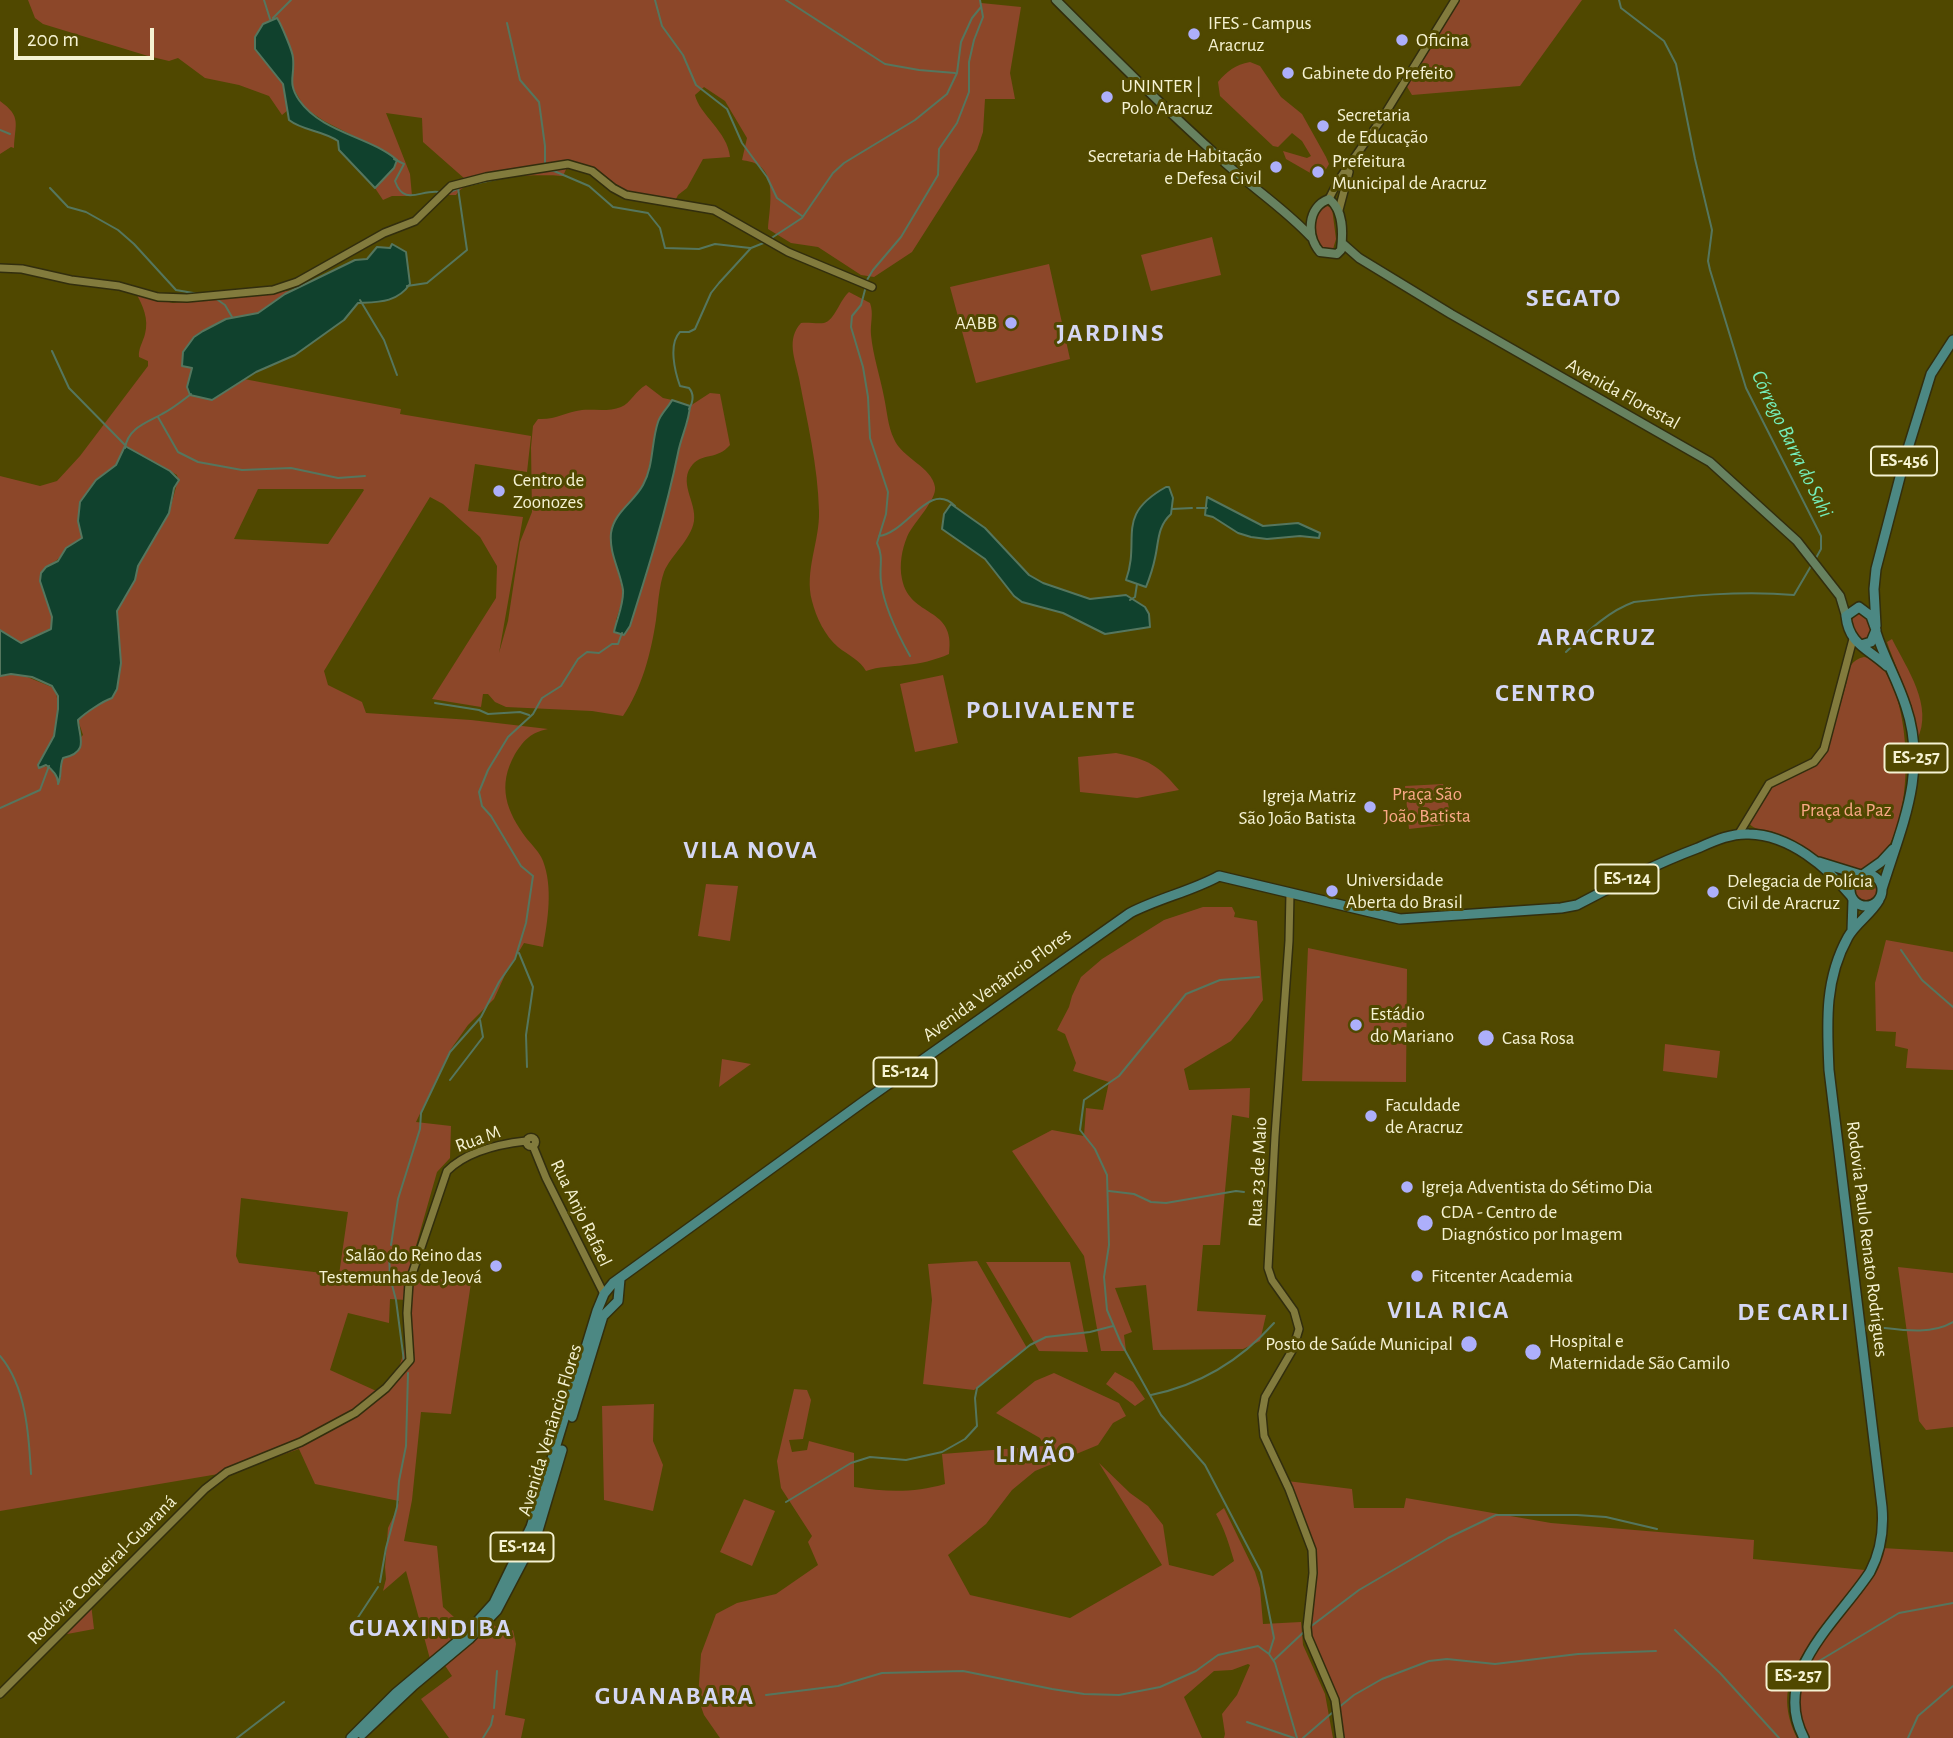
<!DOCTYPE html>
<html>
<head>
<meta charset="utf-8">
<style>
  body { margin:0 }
  #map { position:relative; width:1953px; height:1738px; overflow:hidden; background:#504800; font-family:"Alegreya Sans",sans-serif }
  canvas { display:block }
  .scale { position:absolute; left:14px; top:28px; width:140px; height:32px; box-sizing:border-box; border:4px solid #f5f2d2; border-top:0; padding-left:9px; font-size:21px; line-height:24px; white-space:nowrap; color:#f5f2d2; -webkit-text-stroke:5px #504800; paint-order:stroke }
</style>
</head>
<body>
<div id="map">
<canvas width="1953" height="1738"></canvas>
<div class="scale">200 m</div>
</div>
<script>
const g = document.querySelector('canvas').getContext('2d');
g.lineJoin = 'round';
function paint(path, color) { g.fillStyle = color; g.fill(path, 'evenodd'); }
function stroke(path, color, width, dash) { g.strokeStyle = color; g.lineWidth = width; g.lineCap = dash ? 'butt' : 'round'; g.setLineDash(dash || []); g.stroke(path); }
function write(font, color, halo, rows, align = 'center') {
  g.font = font + ' "Alegreya Sans",sans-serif'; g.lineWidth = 6; g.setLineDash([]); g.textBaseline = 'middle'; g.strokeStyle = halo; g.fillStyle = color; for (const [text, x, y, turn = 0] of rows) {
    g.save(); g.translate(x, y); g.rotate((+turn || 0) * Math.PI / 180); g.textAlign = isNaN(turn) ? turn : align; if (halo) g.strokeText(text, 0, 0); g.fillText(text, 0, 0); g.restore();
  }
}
paint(new Path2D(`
  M28 0H980L981 3 1021 7 1010 73 1015 99H985L983 132 977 150 912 252 874 277 861 275 818 247 791 243 768 229C769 211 777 176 758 165 754 162 747 161 742 160L747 138 725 101 704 87 695 95C699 114 728 132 730 157L703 159 687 188 678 195 675 201C661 198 640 198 627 191 606 180 595 161 569 163L563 176C541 174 467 174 456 195H441L465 179 423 142 422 118 386 113 410 174 412 196H392L383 200 375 188 394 168 387 153 324 121 305 108 292 86 293 58 280 23 255 37V49L283 84 288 110 282 115 269 96 239 85 205 78 178 58 169 61 148 56 43 24 35 18Z
  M1460 0H1582L1520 86 1412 95 1406 85Z
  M1250 62 1260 66 1281 97 1302 114 1326 157 1329 164 1325 171 1312 174 1286 159 1283 151 1307 158 1311 156 1302 141 1292 133 1278 147 1273 146 1220 96 1218 82C1227 71 1235 65 1250 62Z
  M0 101C22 117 15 123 14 148L11 147 0 154Z
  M1327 206 1332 208 1336 239 1333 249 1328 252 1321 249C1315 236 1309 212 1327 206Z
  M1212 237 1221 275 1151 291 1141 255Z
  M1049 264 1070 359 976 383 950 287Z
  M143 290C155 292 162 301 173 303L295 290 274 301 258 313 226 319 194 337 192 367 187 387 190 395 212 400 244 379 401 409 400 414 531 436 527 472 475 464 468 511 523 517 499 653 508 621 520 542 532 512 531 447 533 426 538 419C556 420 565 412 582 410 594 409 609 412 621 407 631 403 635 391 646 385L663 398 672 400 662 414 646 479 635 498 613 523 611 544 622 588 623 599 616 620 624 635 630 626C648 569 666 512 678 453 682 437 689 422 690 406L710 393 720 394 730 445C717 460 703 453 693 464 677 482 697 502 694 521 691 540 671 555 664 572 659 586 658 605 656 620 651 653 642 688 623 716L592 711 506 707 495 702 488 694H483L481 707 432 699 496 598 497 566 480 537 443 504 430 497 324 671 328 685 362 702 366 713 471 720 548 729C530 733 525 739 515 754 497 786 506 811 527 839 532 845 540 853 543 861 553 887 548 920 543 947L524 943 505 975 494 999 468 1025 451 1049 416 1122 451 1126 450 1158 437 1172 408 1274 471 1283 451 1414 421 1412 412 1500 404 1541 437 1546 443 1607 467 1629 430 1659 406 1571 383 1591 386 1579 385 1567 388 1528 397 1509 399 1501 315 1484 299 1449 236 1471 0 1511V676L20 674 54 688C63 708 56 742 41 758L42 766 49 767 59 781 61 777C57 759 72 747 83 735L78 720 117 689 121 663 117 611 135 580 138 566 169 513 178 480 177 475 170 471 125 446 116 465 96 480 80 502 78 521 82 538C66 547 63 559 46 567L40 581 52 617 51 628 21 643 0 630V476L40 486 57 481 80 456 148 366V361L139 357C138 349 143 342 145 334 149 319 143 306 136 293ZM258 489H363L364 490 328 544 234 539ZM241 1198 348 1212 339 1275 239 1263 236 1256ZM390 1299 406 1300C406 1341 409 1358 383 1394L330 1370 348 1313 389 1323Z
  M849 292 870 303C874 314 870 323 871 335 873 356 880 376 884 397 887 411 888 427 894 439 902 458 932 467 935 487 937 500 913 523 907 537 902 549 899 565 902 579 910 619 956 605 949 654 936 660 919 664 905 665 891 667 879 666 866 671 860 660 848 655 838 647 825 636 816 617 812 601 804 571 820 541 819 511 818 466 807 421 799 378 795 359 786 339 801 323 808 322 817 324 824 323 835 320 839 301 849 292Z
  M1856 612H1861L1870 620 1872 635 1867 642 1856 639 1851 622Z
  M1892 639C1907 669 1934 706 1917 740L1911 705 1889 648 1887 642Z
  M1864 657C1916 663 1923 850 1865 868 1850 873 1818 858 1805 850 1795 844 1784 835 1773 832 1764 829 1754 831 1749 823L1773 786 1814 767 1827 752 1847 681C1848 668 1851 660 1864 657Z
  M943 675 958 743 915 752 900 684Z
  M1116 753C1149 760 1157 764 1179 790L1137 798 1080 792 1078 757Z
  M1443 784 1453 824 1409 829 1405 786Z
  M1852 890a14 14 0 1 1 28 0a14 14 0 1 1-28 0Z
  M706 884 738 886 730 941 698 936Z
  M1203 907H1232L1235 913 1234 917 1257 921 1263 1000 1249 1020 1231 1041 1184 1069 1189 1090 1250 1088 1249 1118 1232 1115 1220 1245H1203L1197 1311 1266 1315 1260 1341 1243 1349 1153 1350 1146 1285 1115 1288 1132 1332 1124 1335 1126 1351H1101L1084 1256 1012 1151 1052 1130 1084 1136 1086 1108 1103 1110 1109 1082 1073 1071 1076 1063 1065 1034 1057 1030 1069 1007 1072 996 1081 977 1102 959 1164 920Z
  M1886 940 1953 952V1070L1906 1068 1908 1049 1895 1046 1896 1032 1876 1031 1875 983Z
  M1308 948 1407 969 1406 1082 1302 1081Z
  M1665 1044 1720 1051 1717 1078 1663 1071Z
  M722 1059 751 1064 719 1087Z
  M977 1261 1027 1348 974 1390 923 1384 932 1300 928 1264Z
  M986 1262H1070L1088 1352 1039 1351Z
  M1898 1267 1953 1273V1427L1926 1430 1919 1421Z
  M1115 1372 1133 1382 1145 1399 1135 1406 1106 1384Z
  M1054 1373 1119 1403 1126 1416 1113 1423 1098 1445 1035 1471 1012 1490 986 1524 948 1555 970 1595 1070 1618 1162 1565 1099 1463 1130 1493 1148 1506 1163 1525 1169 1565 1213 1576 1234 1561C1229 1544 1225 1530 1216 1514L1224 1508 1255 1572 1260 1588 1263 1624 1301 1622 1303 1645 1325 1694 1333 1738H1224L1225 1734 1222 1714 1237 1695 1250 1665 1248 1664 1232 1670 1214 1671 1184 1697 1202 1738H720L704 1715 698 1698 701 1654 716 1614 737 1603 776 1594 818 1565 808 1542 812 1536 781 1488 777 1461 794 1389 807 1390 811 1400 803 1439 789 1440 792 1452 807 1450 809 1441 854 1453V1487C886 1492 914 1493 945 1484L942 1454 1044 1446 1040 1438 996 1413 1035 1381Z
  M654 1404 653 1441 663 1465 653 1511 604 1500 602 1406Z
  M1287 1481 1352 1489 1354 1508H1404L1406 1498 1551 1523 1754 1540 1753 1559 1865 1570C1854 1585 1844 1601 1833 1615 1802 1654 1771 1685 1797 1738H1341L1337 1694 1310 1638 1315 1563Z
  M744 1499 775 1511 752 1566 720 1552Z
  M1882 1548 1953 1552V1738H1806L1796 1714 1805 1665Z
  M91 1604 94 1629 62 1635Z
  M491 1623 507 1634 513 1630 516 1644 505 1715 525 1719 521 1738H449L421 1699 452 1676 444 1664Z`), '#8c4729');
const water = new Path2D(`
  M277 18C281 24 293 52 293 58 295 77 287 82 299 100 322 133 369 136 397 160L394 168 375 188 339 150 338 141C322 130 303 131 289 120L283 84 255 49V37L263 24Z
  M392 244 406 252 410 284C397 303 378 302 358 303L344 320 295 355 256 372 212 400 190 395 187 387 192 368 182 366 183 352 194 337 203 331 226 319 258 313 285 294 355 260 367 259 377 247 390 248Z
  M672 400 690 406C689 422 681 437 678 453 666 512 648 569 630 626L624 635 614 632C617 618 624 604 623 590 620 570 609 554 611 533 614 512 634 502 643 485 654 465 651 443 658 422 661 413 668 408 672 400Z
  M125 446 170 471 179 480 174 488 169 513 138 566 135 580 117 611 121 663 117 689 112 698C103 701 85 713 78 720 79 737 90 752 63 758 59 768 62 776 58 784 59 777 52 769 46 765L39 768 38 765 54 736 58 709V696L52 686 32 677 11 674 0 676V630L21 643 51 629 52 617 40 581 41 573 46 567 58 561 66 548 82 538 78 521 80 502 96 480 116 465Z
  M1166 487H1169L1173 498 1171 514C1157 527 1159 541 1155 558 1153 568 1150 577 1146 587L1126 580C1141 538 1114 516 1166 487Z
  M1207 497 1263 526 1298 523 1320 533 1319 538 1300 536 1267 539 1251 537 1238 533 1213 517 1205 515Z
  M951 504 985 528 1029 575 1043 583 1090 599 1126 595 1145 607 1149 614 1150 627 1105 634 1063 613 1022 602 1014 596 985 559 942 529 944 514Z`);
paint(water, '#10412d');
stroke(water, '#55765e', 2);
stroke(new Path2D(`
  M264 0 270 19
  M655 0 662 26 683 55 696 85 727 109 742 143 767 177 777 198 802 216
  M786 0 885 64 919 70 955 73
  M1619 0 1621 8 1664 41 1676 64 1695 159 1712 230 1708 261 1710 270 1746 388 1821 536V549L1816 558
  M273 18 291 0
  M507 23 520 80 539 102 545 146V163
  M0 130 10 134
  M394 159 404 164 395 181C404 207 421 189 439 192
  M547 171H554L589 186 613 207 648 213 660 228 665 248 699 249 715 244 750 248
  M464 186 506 177
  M50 188 68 207 86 212 118 230 134 244 176 290 199 294
  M448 193 459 188
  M770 239 802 218 833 173 844 163 915 120 947 94 957 73 961 42 972 18 981 7
  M867 280 873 270 901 237 938 175 939 149 957 123 969 92V62L974 40 983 17 980 0
  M407 286 427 283 467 250 458 188
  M866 286 861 305 852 316 851 327 863 367 868 397 870 438 888 492 886 514 877 543C884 558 879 566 881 582 884 607 897 633 910 656
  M215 298 225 305 232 317
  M360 300 384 340 397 375
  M52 351 69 388 125 445
  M689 409C693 402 695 395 689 388L680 386C675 372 668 344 680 332H689L695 329 711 293 719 283 751 248 766 242
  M158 417 178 452 198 462 242 470 291 468 338 478 365 476
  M125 448C128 428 146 423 162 414 172 409 182 401 191 394
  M1197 508H1207
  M1172 509 1192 508
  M879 536C908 532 929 480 955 506
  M1130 600 1135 597 1137 584
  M1566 652C1586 633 1608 611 1634 602 1687 596 1740 590 1794 595L1811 566
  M435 703 479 710 488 714 520 712 529 715
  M0 808 40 790 49 766
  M1901 950 1922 980 1953 1007
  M519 953 533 987 526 1035 527 1067
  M1259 977 1220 980 1186 994 1119 1076 1084 1100 1080 1130 1095 1149 1107 1175 1109 1245 1104 1277 1107 1310 1121 1343 1161 1415 1205 1465 1261 1572 1274 1638 1269 1654
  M450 1080 483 1037 480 1020
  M1109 1191 1134 1194 1151 1202 1166 1203 1236 1191 1244 1192
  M391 1245 398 1199 420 1129 421 1113 450 1052 481 1017 499 982 515 959 526 923 533 876 521 866 491 816 482 806 479 792 488 770 508 737 533 714 542 698 561 686 578 659 587 652 599 653 612 644H618L622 633
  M389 1254 390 1277 396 1300 404 1361
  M1866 1326C1894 1328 1927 1337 1953 1322
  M0 1356C26 1386 29 1435 31 1474
  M1151 1395C1200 1385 1241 1360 1274 1323
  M786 1502 851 1463 870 1457 906 1460 942 1452 965 1439 977 1426 975 1398 977 1388 1030 1345 1046 1337 1090 1332 1113 1326
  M380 1582 386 1548 397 1507 399 1481 406 1446 408 1373
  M353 1625 378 1587
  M1310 1627 1359 1590 1448 1538 1496 1515H1577L1606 1517 1657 1529
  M1675 1630 1720 1673 1779 1738
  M1274 1660 1306 1630
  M1809 1667 1899 1613 1953 1603
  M766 1695 838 1686 882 1673 963 1671 1052 1689 1084 1694 1119 1695 1160 1687 1196 1671 1218 1655 1258 1646 1269 1654 1275 1663 1297 1738
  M494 1708 497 1671
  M1338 1708 1354 1695 1382 1679 1429 1661 1447 1659 1495 1664 1578 1654 1656 1651
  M1247 1722 1294 1738
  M237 1738 284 1702
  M483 1738 491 1725 493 1716
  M1303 1738 1333 1712
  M1908 1738 1918 1716 1953 1686`), '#55765e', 2);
const tertiary = new Path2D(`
  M1329 199 1338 181 1383 117 1455 0
  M1339 210 1349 172
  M0 268 22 269 71 280 119 286 158 297 187 298 273 290 297 282 384 233 415 221 451 186 486 177 568 164 592 171 613 188 626 195 714 210 788 252 872 287
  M1738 835 1769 784 1814 762 1824 749 1853 639
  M1290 893 1289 941 1275 1136 1268 1268 1272 1280 1294 1311 1299 1329 1293 1349 1265 1397 1262 1414 1264 1436 1289 1489 1312 1550 1313 1573 1307 1627 1308 1637 1335 1700 1340 1738
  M526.5 1142a4.5 4.5 0 1 1 9 0a4.5 4.5 0 1 1-9 0Z
  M533 1146 546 1178 604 1294
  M0 1694 205 1489 227 1472 301 1442 355 1413 386 1388 410 1360 407 1313 409 1283 447 1171C467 1151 499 1144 526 1141`);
const secondary = new Path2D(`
  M1056 0C1111 55 1165 109 1222 160 1251 187 1284 208 1311 237
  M1329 199C1344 210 1343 233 1341 250L1337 254 1320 252C1306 236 1307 207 1329 199Z
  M1342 243 1359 258 1451 314 1710 462 1797 541 1840 596 1846 616`);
const primary = new Path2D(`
  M1876 626 1874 589 1876 569 1905 458 1931 374 1953 340
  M1876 632C1884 658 1898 681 1906 707 1928 772 1901 827 1882 889
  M1861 645 1871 642 1876 630 1871 616 1859 607 1846 616C1849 645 1868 648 1887 666
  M1819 862 1861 875
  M1850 890a16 16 0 1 1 32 0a16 16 0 1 1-32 0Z
  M1864 874 1881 862 1893 849
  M1852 931 1853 900
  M572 1417 603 1316 618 1301 620 1279
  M362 1734 414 1685 469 1639 497 1610 537 1534 562 1450
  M351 1738 396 1693 464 1636 494 1603 531 1527 597 1311 604 1294 613 1283 863 1102 1130 913C1159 898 1192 891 1219 876L1400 919 1561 908 1577 905C1617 884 1655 864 1698 848 1714 841 1731 833 1749 834 1790 835 1827 867 1851 896
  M1804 1738C1770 1674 1838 1621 1870 1572 1881 1551 1884 1530 1882 1507L1829 1070C1827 1024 1824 980 1848 937 1856 923 1871 914 1879 900`);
stroke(tertiary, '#322e0d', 10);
stroke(secondary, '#322e0d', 11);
stroke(primary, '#322e0d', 12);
stroke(tertiary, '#827b3d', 7);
stroke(secondary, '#678260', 8);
stroke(primary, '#4c8883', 9);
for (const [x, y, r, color] of [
  [1194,34,7,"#adaffb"],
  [1402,40,7,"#adaffb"],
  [1288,73,7,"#adaffb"],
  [1107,97,7,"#adaffb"],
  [1323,126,7,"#adaffb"],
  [1276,167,7,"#adaffb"],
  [1318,172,7,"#adaffb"],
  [1011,323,7,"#adaffb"],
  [499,491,7,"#adaffb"],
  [1370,807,7,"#adaffb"],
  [1332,891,7,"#adaffb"],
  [1713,892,7,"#adaffb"],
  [1356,1025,7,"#adaffb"],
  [1486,1038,9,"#adaffb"],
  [1371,1116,7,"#adaffb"],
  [1407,1187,7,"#adaffb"],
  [1425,1223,9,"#adaffb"],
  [496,1266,7,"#adaffb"],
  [1417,1276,7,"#adaffb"],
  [1469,1344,9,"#adaffb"],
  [1533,1352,9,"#adaffb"]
]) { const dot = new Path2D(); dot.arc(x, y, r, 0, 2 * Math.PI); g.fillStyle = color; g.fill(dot); stroke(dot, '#504800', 2.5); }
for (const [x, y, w] of [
  [1904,461,66],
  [1916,758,63],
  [1627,879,63],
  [905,1072,63],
  [522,1547,63],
  [1798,1676,63]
]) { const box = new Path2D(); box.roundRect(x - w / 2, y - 14.5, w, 29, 5); g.fillStyle = '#504800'; g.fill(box); stroke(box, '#f5f2d2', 2); }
write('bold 18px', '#f5f2d2', null, [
  ["ES-456",1904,461],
  ["ES-257",1916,758],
  ["ES-124",1627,879],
  ["ES-124",905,1072],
  ["ES-124",522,1547],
  ["ES-257",1798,1676]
]);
write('19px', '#f5f2d2', '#504800', [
  ["IFES - Campus",1208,23],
  ["Aracruz",1208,45],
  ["Oficina",1416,40],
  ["Gabinete do Prefeito",1302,73],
  ["UNINTER |",1121,86],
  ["Polo Aracruz",1121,108],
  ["Secretaria",1337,115],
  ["de Educação",1337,137],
  ["Secretaria de Habitação",1262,156,"right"],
  ["e Defesa Civil",1262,178,"right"],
  ["Prefeitura",1332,161],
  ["Municipal de Aracruz",1332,183],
  ["AABB",997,323,"right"],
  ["Centro de",513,480],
  ["Zoonozes",513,502],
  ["Igreja Matriz",1356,796,"right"],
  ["São João Batista",1356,818,"right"],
  ["Universidade",1346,880],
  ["Aberta do Brasil",1346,902],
  ["Delegacia de Polícia",1727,881],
  ["Civil de Aracruz",1727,903],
  ["Estádio",1370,1014],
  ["do Mariano",1370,1036],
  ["Casa Rosa",1502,1038],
  ["Faculdade",1385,1105],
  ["de Aracruz",1385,1127],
  ["Igreja Adventista do Sétimo Dia",1421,1187],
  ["CDA - Centro de",1441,1212],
  ["Diagnóstico por Imagem",1441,1234],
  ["Salão do Reino das",482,1255,"right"],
  ["Testemunhas de Jeová",482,1277,"right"],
  ["Fitcenter Academia",1431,1276],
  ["Hospital e",1549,1341],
  ["Maternidade São Camilo",1549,1363],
  ["Posto de Saúde Municipal",1453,1344,"right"]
], 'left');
write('19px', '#f5f2d2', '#504800', [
  ["Avenida Florestal",1623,394,29],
  ["Avenida Venâncio Flores",997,985,-36],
  ["Rua M",478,1139,-20],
  ["Rua 23 de Maio",1258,1172,-87],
  ["Rua Anjo Rafael",581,1213,64],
  ["Rodovia Paulo Renato Rodrigues",1867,1239,83],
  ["Avenida Venâncio Flores",550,1430,-73],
  ["Rodovia Coqueiral-Guaraná",102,1570,-45]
]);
write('19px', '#faa887', '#504800', [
  ["Praça São",1427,794],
  ["João Batista",1427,816],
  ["Praça da Paz",1846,810]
]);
write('italic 21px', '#75edb9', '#504800', [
  ["Córrego Barra do Sahi",1792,444,64]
]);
g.letterSpacing = '2px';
write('bold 26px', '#d5d7f4', '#504800', [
  ["SEGATO",1574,298],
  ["JARDINS",1111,333],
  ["ARACRUZ",1597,637],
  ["CENTRO",1546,693],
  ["POLIVALENTE",1051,710],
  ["VILA NOVA",751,850],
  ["VILA RICA",1449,1310],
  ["DE CARLI",1794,1312],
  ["LIMÃO",1036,1454],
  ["GUAXINDIBA",431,1628],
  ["GUANABARA",675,1696]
]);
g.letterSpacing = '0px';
</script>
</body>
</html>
